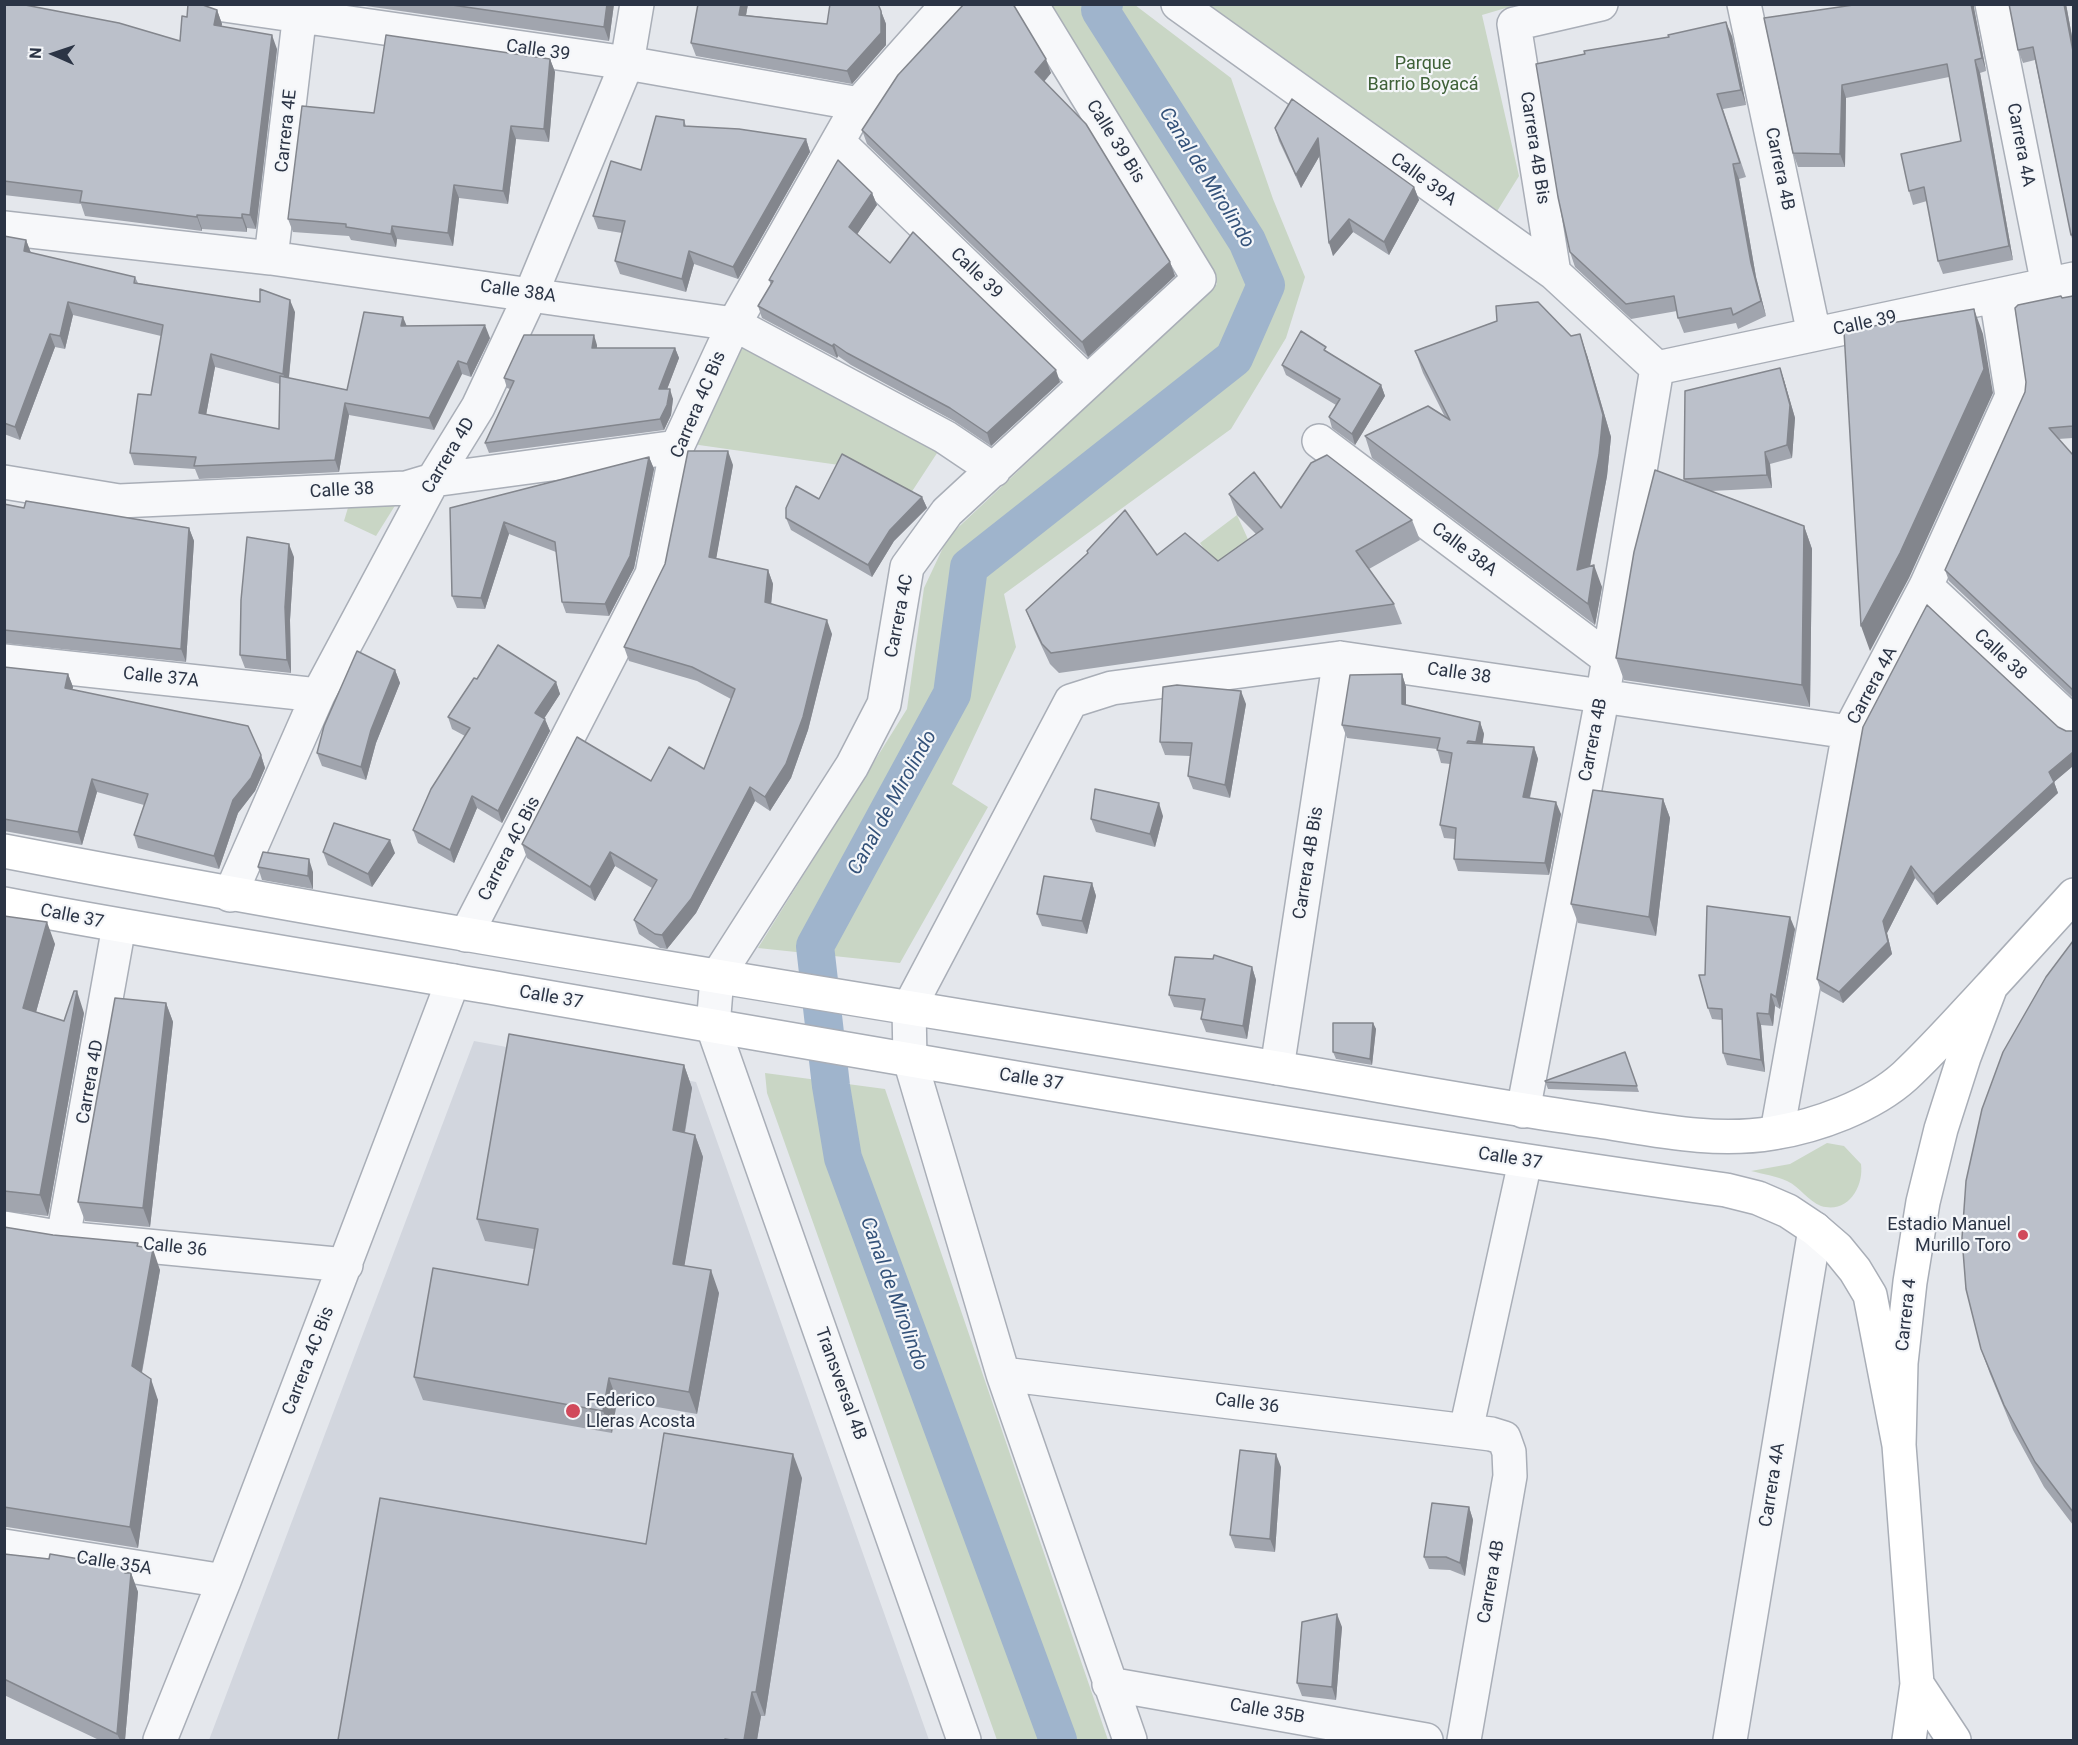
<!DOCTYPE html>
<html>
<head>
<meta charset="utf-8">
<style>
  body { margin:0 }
  #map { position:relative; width:2078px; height:1745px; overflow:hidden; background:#e4e7ec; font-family:Roboto,sans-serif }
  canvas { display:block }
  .frame { position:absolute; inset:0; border:6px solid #2b3445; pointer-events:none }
  .north { position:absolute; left:24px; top:24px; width:60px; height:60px; -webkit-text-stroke:4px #f4f6f9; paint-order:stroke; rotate:273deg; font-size:16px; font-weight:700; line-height:24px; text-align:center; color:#2b3445 }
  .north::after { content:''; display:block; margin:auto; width:21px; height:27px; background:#2b3445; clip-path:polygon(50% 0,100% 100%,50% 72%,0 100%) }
</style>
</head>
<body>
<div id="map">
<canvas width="2078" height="1745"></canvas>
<div class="frame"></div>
<div class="north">N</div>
</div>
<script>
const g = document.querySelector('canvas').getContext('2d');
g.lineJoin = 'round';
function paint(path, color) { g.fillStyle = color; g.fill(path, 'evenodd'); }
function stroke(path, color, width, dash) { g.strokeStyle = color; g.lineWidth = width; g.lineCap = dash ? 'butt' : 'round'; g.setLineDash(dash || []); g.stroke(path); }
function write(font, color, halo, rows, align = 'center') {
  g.font = font + ' Roboto,sans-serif'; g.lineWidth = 4.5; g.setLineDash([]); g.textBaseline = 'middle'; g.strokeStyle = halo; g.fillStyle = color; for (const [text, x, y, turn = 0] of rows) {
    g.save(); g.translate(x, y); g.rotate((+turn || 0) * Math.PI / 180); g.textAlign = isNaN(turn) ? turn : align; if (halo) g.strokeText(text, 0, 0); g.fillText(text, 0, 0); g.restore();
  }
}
paint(new Path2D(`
  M474 1041 696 1082 929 1740H209Z`), '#d2d6de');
paint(new Path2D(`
  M1050 5H1135L1231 78 1273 199 1305 277 1286 338 1231 429 1004 594 1016 647 952 784 988 807 900 963 758 948 907 709 924 588 948 537 1217 284Z
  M1207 5H1516L1482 15 1519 176 1496 213Z
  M731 338 943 444 907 499 846 466 685 443Z
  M406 488 376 536 344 521 353 491Z
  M1237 515 1252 548 1219 570 1200 543Z
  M765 1073 885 1089 1108 1740H997L767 1093Z
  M1827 1143 1844 1146 1861 1164C1864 1187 1848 1214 1821 1206 1808 1201 1800 1187 1787 1181 1776 1176 1763 1174 1751 1171L1790 1164Z`), '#c9d6c5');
stroke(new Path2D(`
  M1058 1740 843 1158 831 1086 815 946 952 694 969 567 1234 358 1266 285 1247 241 1100 10 1104 4`), '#9fb4cc', 38);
const minor = new Path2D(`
  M217 4 627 63 859 104
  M1178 4 1554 273 1657 368
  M1744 4 1814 334
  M1992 4 2048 285
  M838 142 1087 382
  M4 228 271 258 734 324 945 437 994 470
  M271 258 301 4
  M1554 273 1514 24 1601 4
  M1657 368 2074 279
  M1319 441 1609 659
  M4 482 119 501 406 488 433 480 677 447
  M1926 586 2074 724
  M4 661 318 695
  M230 895 318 695 433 480 478 407 531 294 627 63 637 4
  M466 935 652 574 677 447 734 324 859 104 948 4
  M1277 1068 1340 658
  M1523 1111 1603 694 1657 368
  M1777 1132 1849 732 1926 586 2012 396 1996 296
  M4 1228 63 1238 346 1265
  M63 1238 119 926
  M1003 1374 1491 1434 1504 1438 1509 1452 1510 1476 1464 1740
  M1466 1430 1525 1162
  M4 1546 224 1581
  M1109 1684 1426 1740
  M160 1740 224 1581 453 981
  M964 1740 713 1027 717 977 852 766 884 704 907 567 947 512 1199 279 1031 4
  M1130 1740 1003 1374 910 1060 909 1008 1071 701 1112 688 1340 658 1849 732
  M1730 1740 1815 1229`);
const secondary = new Path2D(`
  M4 851C425 932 849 997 1271 1067 1380 1085 1489 1106 1598 1121 1656 1130 1715 1143 1773 1133 1817 1126 1872 1106 1905 1076 1935 1048 1963 1016 1991 986
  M4 904C154 933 304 955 454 981 877 1054 1301 1130 1726 1190L1758 1198 1788 1211 1815 1229 1837 1248 1855 1270 1870 1295 1899 1445
  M1917 1684 1954 1740
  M1909 1740 1917 1684 1899 1445 1901 1363 1910 1282 1923 1202 1941 1129 1964 1057 1991 986 2074 895`);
stroke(minor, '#a9aeb7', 36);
stroke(secondary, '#a9aeb7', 36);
stroke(minor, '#f7f8fa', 33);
stroke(secondary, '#fff', 33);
paint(new Path2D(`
  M4 4 180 41 187 17 217 10 222 24 221 27 277 49 256 229 247 228V232L202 229V231L85 216 81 204 4 195Z
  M352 4H614L609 41Z
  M698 4H748L746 15 827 24 881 11 886 24V45L852 84 696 56 691 43Z
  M964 4H1014V7L1051 73 1044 82 1170 262 1175 276 1088 357 867 144 862 130Z
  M2009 4H2066L2073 42V242L2071 235 2035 60 2023 63 2018 50Z
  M1974 8 1986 71 1980 73 2013 260 1943 274 1938 261 1927 201 1913 205 1909 191 1961 141 1949 77 1846 98 1845 167H1798L1793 153 1764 18Z
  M1732 36 1746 105 1723 109 1746 177 1739 179 1756 277 1766 316 1738 329 1736 323 1684 333 1678 318 1677 311 1631 319 1575 267 1570 252 1585 54Z
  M550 59 555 72 549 142 516 139 508 204 459 198 453 246 397 239 396 247 351 240 349 236 293 232 288 219 374 113Z
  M684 120 686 126 806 139 810 152 738 279 694 264 686 292 620 274 615 261 622 233 598 229 593 216 641 170Z
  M1275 128 1414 187 1419 200 1389 255 1353 232 1333 256 1320 155 1301 188 1279 141Z
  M872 193 877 205 857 234 890 263 1060 382 991 446 954 421 851 365 838 356 837 358 762 318 758 306 771 285 769 280Z
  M4 236 26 240 31 253 135 277 138 283 295 312 289 378 347 390 406 326 490 338 471 377 462 374 434 430 349 415 339 472 199 479 195 469 134 465 130 453 151 395 161 336 73 315 65 349 55 347 20 440 4 434ZM215 367 280 384 279 429 206 415Z
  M2073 296V438L2058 439 2073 455V698L1949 581 1945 570 2025 392 2062 298Z
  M597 345V348H675L679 358 667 389 673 399 671 415 664 430 489 453 485 443 510 389 507 388 504 378Z
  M1415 351 1587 355 1611 437 1607 476 1590 567 1602 587 1595 625 1372 458 1365 436 1445 417 1423 373Z
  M1329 353 1381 385 1385 396 1355 445 1332 428 1329 417 1336 405 1286 375 1282 365Z
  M1780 368 1784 380 1795 418 1792 458 1770 464 1772 488 1711 491 1804 526 1812 549 1810 707 1624 680 1616 658 1685 481 1684 479Z
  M649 457 654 469 634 568 609 616 566 613 562 602 556 552 509 534 485 609 457 608 452 596 450 508Z
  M733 465 716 558 768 570 773 584 771 604 832 634 808 730 791 778 770 811 755 801 696 913 667 949 660 948 639 934 634 920 652 888 615 866 595 901 527 858 522 844 651 781 704 769 731 699 697 681 629 661 624 647Z
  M1229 494 1281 508 1412 520 1420 540 1369 569 1394 604 1402 624 1059 673 1050 664 1034 630 1026 610 1088 553 1157 555 1218 561 1256 534 1237 515Z
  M922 497 927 508 894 541 872 577 791 530 786 518 819 499Z
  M4 504 24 508 189 528 194 541 186 662 4 643Z
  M294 557 290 620 291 673 245 668 240 655Z
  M4 667 68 674 73 687 72 689 261 755 265 768 255 791 238 813 219 869 138 848 134 835 144 805 97 792 82 845 4 831Z
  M395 670 400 683 376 743 366 780 322 766 317 753Z
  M1402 674 1406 687V705L1480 722 1484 734 1482 744 1534 747 1538 759 1530 798 1561 814 1549 875 1458 871 1454 859 1455 839 1444 838 1440 825 1450 764 1441 763 1437 749 1347 738 1342 725Z
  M477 679 556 682 560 694 544 718 550 731 502 823 477 808 454 863 418 843 413 830 465 736 452 729 448 717Z
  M1246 704 1230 798 1193 789 1188 776 1190 756 1165 755 1160 742Z
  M1863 727H2058L2066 731H2073V766L2054 782 2058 793 1937 905 1915 878 1887 933 1892 954 1843 1003 1821 991 1817 979Z
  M1663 799 1670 818 1656 936 1578 923 1571 904Z
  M1163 816 1155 847 1096 832 1091 819Z
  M323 852 395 853 372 887 328 865Z
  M258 867 313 872V889L262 880Z
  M1092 883 1096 896 1087 934 1042 926 1037 914Z
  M4 916 55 944 36 1012 64 1021 84 1013 48 1216 4 1211Z
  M1795 929 1780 1009 1775 1006 1773 1026 1761 1025 1765 1072 1727 1065 1723 1053 1722 1020 1712 1019 1708 1008 1705 975Z
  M2073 941V1525L2044 1487 2013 1430 1990 1374 1981 1349Z
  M1252 967 1256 980 1247 1039 1206 1032 1201 1019 1203 1011 1174 1007 1169 995Z
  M166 1003 173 1022 150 1227 85 1221 78 1202Z
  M1373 1023 1376 1029 1372 1065 1336 1059 1333 1052Z
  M1625 1052 1639 1092 1548 1089 1545 1081Z
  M684 1065 692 1088 685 1133 695 1135 703 1157 684 1266 719 1293 697 1414 617 1400 612 1433 423 1400 414 1377 528 1285 534 1249 485 1241 477 1219Z
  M4 1227 53 1235 139 1246 160 1270 142 1373 158 1400 138 1548 7 1527 4 1528Z
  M1281 1467 1275 1552 1235 1548 1230 1535Z
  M802 1478 765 1716H761L757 1740H338L646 1544Z
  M1469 1507 1473 1520 1465 1576 1450 1570 1429 1569 1424 1557Z
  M4 1554 126 1567 129 1573H131L138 1592 125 1740H99L4 1695Z
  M1342 1627 1336 1700 1302 1696 1297 1683Z`), '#a1a5ae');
paint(new Path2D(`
  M607 4H614L609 41 604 27Z
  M741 4H748L744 27 739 15Z
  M1971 4H1974V8L1986 71 1982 58Z
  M2064 4H2066L2073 42V52Z
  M217 10 222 24 219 39 214 25Z
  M881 11 886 24V45L852 84 847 71Z
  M1726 22 1732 36 1746 105 1741 90Z
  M272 35 277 49 256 229 250 215Z
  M550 59 555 72 549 142 544 129Z
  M1046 59 1051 73 1040 86 1035 72Z
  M1975 60 1980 73 2013 260 2009 246Z
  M1842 85 1846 98 1845 167 1840 154Z
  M511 126 516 139 508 204 503 191Z
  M1318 138 1323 150 1301 188 1296 175Z
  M806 139 810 152 738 279 733 267Z
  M1733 164 1739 179 1756 277 1766 316 1761 301 1751 263Z
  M454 185 459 198 453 246 448 233Z
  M1414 187 1419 200 1389 255 1384 242Z
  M872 193 877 205 854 239 849 227Z
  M242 214 247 228V232L242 218Z
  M197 215 202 229V231L197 217Z
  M1349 219 1353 232 1333 256 1329 243Z
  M392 226 397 239 396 247 391 234Z
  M26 240 31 253 24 251Z
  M689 251 694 264 686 292 682 279Z
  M1170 262 1175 276 1088 357 1082 342Z
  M290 300 295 312 288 386 283 374Z
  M68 302 73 315 65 349 60 336Z
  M1974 309 1983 334 1993 393 1909 578 1870 651 1861 626Z
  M403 317 408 329 401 326Z
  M485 325 490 338 471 377 467 364Z
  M50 334 55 347 20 440 15 427Z
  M1580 334 1587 355 1611 437 1607 476 1585 592 1577 570Z
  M594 335 597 345 596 358 592 348Z
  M834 344 838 356 837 358 832 346Z
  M675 348 679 358 663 400 659 389Z
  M211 354 215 367 204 426 199 413Z
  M458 361 462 374 434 430 429 418Z
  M1780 368 1784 380 1795 418 1792 458 1787 445Z
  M1056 370 1060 382 991 446 987 433Z
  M1381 385 1385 396 1355 445 1352 434Z
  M670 389 673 399 671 415 664 430 660 419Z
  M345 403 349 415 339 472 335 460Z
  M728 451 733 465 714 571 709 557Z
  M1765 452 1770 464 1772 488 1767 475Z
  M649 457 654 469 634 568 609 616 605 604Z
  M922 497 927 508 894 541 872 577 868 565 890 530Z
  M504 522 509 534 485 609 481 598Z
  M1804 526 1812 549 1810 707 1802 685Z
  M189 528 194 541 186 662 181 649Z
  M289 544 294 557 290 620 291 673 287 660 285 607Z
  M1594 565 1602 587 1595 625 1588 604Z
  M768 570 773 584 770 616 765 602Z
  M827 620 832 634 808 730 791 778 770 811 765 797Z
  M395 670 400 683 376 743 366 780 361 767 371 730Z
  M68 674 73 687 70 701 65 688Z
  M1402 674 1406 687V717L1402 704Z
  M556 682 560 694 540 725 535 713Z
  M1241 691 1246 704 1230 798 1225 785Z
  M545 719 550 731 502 823 498 811Z
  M1480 722 1484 734 1481 754 1476 742Z
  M1534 747 1538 759 1527 809 1523 797Z
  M2073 752V766L2054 782 2058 793 1937 905 1933 894 2049 772Z
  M261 755 265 768 255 791 238 813 219 869 214 856 233 800Z
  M92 779 97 792 82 845 78 832Z
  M750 787 755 801 696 913 667 949 662 935Z
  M472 796 477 808 454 863 450 850Z
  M1663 799 1670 818 1656 936 1649 917Z
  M1556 802 1561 814 1549 875 1545 863Z
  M1159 803 1163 816 1155 847 1150 834Z
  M390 840 395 853 372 887 368 874Z
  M610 852 615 866 595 901 590 887Z
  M309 859 313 872V889L308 876Z
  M1911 866 1915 878 1887 933 1892 954 1843 1003 1839 992 1883 921Z
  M1092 883 1096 896 1087 934 1082 921Z
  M1790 917 1795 929 1780 1009 1776 997Z
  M47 922 55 944 31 1030 23 1008Z
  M1252 967 1256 980 1247 1039 1243 1026Z
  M77 991 84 1013 48 1216 40 1195Z
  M1771 994 1775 1006 1773 1026 1769 1014Z
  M166 1003 173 1022 150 1227 143 1208Z
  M1757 1013 1761 1025 1765 1072 1761 1060Z
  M1373 1023 1376 1029 1372 1065 1370 1059Z
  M684 1065 692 1088 681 1153 673 1130Z
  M695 1135 703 1157 681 1286 673 1264Z
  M153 1249 160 1270 139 1387 132 1366Z
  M711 1270 719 1293 697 1414 689 1392Z
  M609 1378 617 1400 612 1433 603 1411Z
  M151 1379 158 1400 138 1548 130 1527Z
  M793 1454 802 1478 765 1716 756 1692Z
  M1276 1454 1281 1467 1275 1552 1270 1539Z
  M1469 1507 1473 1520 1465 1576 1460 1563Z
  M126 1567 131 1579V1573L138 1592 125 1740H120L117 1734Z
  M1337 1614 1342 1627 1336 1700 1332 1687Z
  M752 1692 761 1716 757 1740H744Z`), '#83868d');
const building = new Path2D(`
  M4 4H20L119 23 180 41 182 16 187 17 188 4H200L217 10 214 25 272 35 250 215 242 214V218L197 215V217L80 202 82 191 4 181Z
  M445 4H607L604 27Z
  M698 4H741L739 15 827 24 830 4H878L881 11V33L847 71 691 43Z
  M964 4H1013L1046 59 1035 72 1086 124 1170 262 1082 342 862 130 898 75Z
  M1860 4H1971L1982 58 1975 60 2009 246 1938 261 1924 187 1909 191 1901 154 1961 141 1947 64 1842 85 1840 154 1793 153 1764 18Z
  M2009 4H2064L2073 51V234L2071 235 2033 47 2018 50Z
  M1726 22 1741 90 1717 94 1740 163 1733 164 1751 263 1761 301 1733 315 1731 308 1678 318 1674 296 1626 304 1570 252 1558 197 1536 64 1585 54 1584 51 1669 37 1668 35Z
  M386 35 550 59 544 129 511 126 503 191 454 185 448 233 392 226 391 234 346 227V224L288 219 302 106 374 113Z
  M1292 99 1414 187 1384 242 1349 219 1329 243 1318 138 1296 175 1275 128Z
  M656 116 684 120V126L739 129 806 139 733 267 689 251 682 279 615 261 625 221 593 216 611 161 641 170Z
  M838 160 872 193 849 227 890 263 913 232 1056 370 987 433 950 408 847 353 834 344 832 346 758 306 773 281 769 280Z
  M4 236 26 240 24 251 135 277 134 283 260 302V289L290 300 283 374 211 354 199 413 279 429 280 376 347 390 364 312 403 317 401 326 485 325 467 364 458 361 429 418 345 403 335 460 194 466 196 457 130 453 138 394 151 395 163 325 68 302 60 336 50 334 15 427 4 423Z
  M2061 296 2062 298 2073 296V426L2049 428 2073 455V690L1945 570 2025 392 2026 382 2015 308 2018 305Z
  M1538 302 1571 336 1580 334 1603 415 1599 455 1577 570 1594 565 1588 604 1365 436 1428 406 1450 420 1415 351 1497 321 1496 306Z
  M1974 309 1984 369 1900 553 1861 626 1844 331Z
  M1301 331 1326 347 1324 350 1381 385 1352 434 1329 417 1340 399 1282 365Z
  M524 335H594L592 348H675L659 389H670L667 405 660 419 485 443 514 381 504 378Z
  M1780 368 1790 405 1787 445 1765 452 1767 475 1684 479 1685 391Z
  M688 451H728L709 557 768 570 765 602 827 620 803 717 786 764 765 797 750 787 691 899 662 935 655 934 634 920 657 880 610 852 590 887 522 844 577 737 651 781 669 747 704 769 735 689 692 667 624 647 665 564Z
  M842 454 922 497 890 530 868 565 786 518V508L796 486 819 499Z
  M1327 455 1412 520 1356 551 1394 604 1051 653 1042 644 1026 610 1088 553 1087 551 1125 510 1157 555 1185 533 1218 561 1263 529 1229 494 1254 472 1281 508 1311 463Z
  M649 457 630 556 605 604 562 602 555 542 504 522 481 598 452 596 450 508Z
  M1655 470 1804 526 1802 685 1616 658 1634 552Z
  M26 501 189 528 181 649 4 630V504L24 508Z
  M247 537 289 544 285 607 287 660 240 655 241 600Z
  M1927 605 2058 727 2066 731H2073V752L2049 772 2054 782 1933 894 1911 866 1883 921 1888 942 1839 992 1817 979 1863 727Z
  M498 645 556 682 535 713 545 719 498 811 472 796 450 850 413 830 431 789 470 728 448 717 474 678 477 679Z
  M357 651 395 670 371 730 361 767 317 753 324 726Z
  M4 667 68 674 65 688 248 726 261 755 251 778 233 800 214 856 134 835 148 794 92 779 78 832 4 819Z
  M1402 674V704L1480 722 1476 742 1468 741 1467 743 1534 747 1523 797 1556 802 1545 863 1454 859 1456 828 1440 825 1452 753 1437 750 1440 738 1342 725 1350 675Z
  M1177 685 1241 691 1225 785 1188 776 1192 743 1160 742 1163 687Z
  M1095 789 1159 803 1150 834 1091 819Z
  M1593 790 1663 799 1649 917 1571 904Z
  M334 823 390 840 368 874 323 852Z
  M263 852 309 859 308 876 258 867Z
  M1044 876 1092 883 1082 921 1037 914Z
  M1707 906 1790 917 1776 997 1771 994 1769 1014 1757 1013 1761 1060 1723 1053 1722 1009 1708 1008 1699 975H1705Z
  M4 916 47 922 23 1008 64 1021 74 991H77L40 1195 4 1191Z
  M2073 941V1512L2035 1462 2004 1405 1981 1349 1966 1289 1962 1238 1966 1181 1982 1109 2003 1052 2046 977Z
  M1214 955 1252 967 1243 1026 1201 1019 1205 999 1169 995 1175 957 1213 959Z
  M115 998 166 1003 143 1208 78 1202Z
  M1333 1023H1373L1370 1059 1333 1052Z
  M509 1034 684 1065 673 1130 695 1135 673 1264 711 1270 689 1392 609 1378 603 1411 414 1377 433 1268 528 1285 538 1229 477 1219Z
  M1625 1052 1637 1086 1546 1082 1545 1081Z
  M4 1227 53 1235 138 1243 137 1246 153 1249 132 1366 151 1379 130 1527 4 1507Z
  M664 1433 793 1454 756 1692H752L744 1740H732L725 1739 724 1740H338L380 1498 646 1544Z
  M1240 1450 1276 1454 1270 1539 1230 1535Z
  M1432 1503 1469 1507 1460 1563 1446 1557H1424Z
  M4 1554 49 1559 50 1554 126 1567 125 1573H131L117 1734 4 1679Z
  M1337 1614 1332 1687 1297 1683 1302 1622Z`);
paint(building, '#bbc0ca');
stroke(building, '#83868d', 1.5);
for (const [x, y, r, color] of [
  [2023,1235,6,"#d1495b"],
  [573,1411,8,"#d1495b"]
]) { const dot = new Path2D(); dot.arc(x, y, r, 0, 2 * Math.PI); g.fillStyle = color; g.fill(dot); stroke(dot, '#f4f6f9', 2); }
write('18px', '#2b3445', '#f4f6f9', [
  ["Calle 39",538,51,8],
  ["Carrera 4E",287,131,-84],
  ["Calle 39 Bis",1115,142,58],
  ["Carrera 4A",2020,145,79],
  ["Carrera 4B Bis",1534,148,81],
  ["Carrera 4B",1779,169,78],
  ["Calle 39A",1423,180,36],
  ["Calle 39",976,274,44],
  ["Calle 38A",518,292,8],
  ["Calle 39",1865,324,-12],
  ["Carrera 4C Bis",699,405,-67],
  ["Carrera 4D",449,456,-59],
  ["Calle 38",342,491,-3],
  ["Calle 38A",1464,550,37],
  ["Carrera 4C",900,616,-79],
  ["Calle 38",2000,655,43],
  ["Calle 38",1459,674,8],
  ["Calle 37A",161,678,6],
  ["Carrera 4A",1873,686,-62],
  ["Carrera 4B",1594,740,-79],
  ["Carrera 4C Bis",510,849,-63],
  ["Carrera 4B Bis",1309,863,-81],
  ["Calle 37",72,917,11],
  ["Calle 37",551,998,10],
  ["Calle 37",1031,1080,9],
  ["Carrera 4D",91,1082,-80],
  ["Calle 37",1510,1159,9],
  ["Calle 36",175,1248,6],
  ["Carrera 4",1907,1315,-84],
  ["Carrera 4C Bis",309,1361,-69],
  ["Transversal 4B",840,1384,70],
  ["Calle 36",1247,1404,7],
  ["Carrera 4A",1773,1485,-81],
  ["Calle 35A",114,1564,9],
  ["Carrera 4B",1492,1582,-80],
  ["Calle 35B",1267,1712,10]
]);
write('18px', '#3f6138', '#f4f6f9', [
  ["Parque",1423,64],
  ["Barrio Boyacá",1423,85]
]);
write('18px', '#2b3445', '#f4f6f9', [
  ["Estadio Manuel",2011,1225],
  ["Murillo Toro",2011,1246],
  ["Federico",586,1401,"left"],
  ["Lleras Acosta",586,1422,"left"]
], 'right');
write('italic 20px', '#34527a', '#f4f6f9', [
  ["Canal de Mirolindo",1206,178,58],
  ["Canal de Mirolindo",893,803,-61],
  ["Canal de Mirolindo",893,1294,70]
]);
</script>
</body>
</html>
